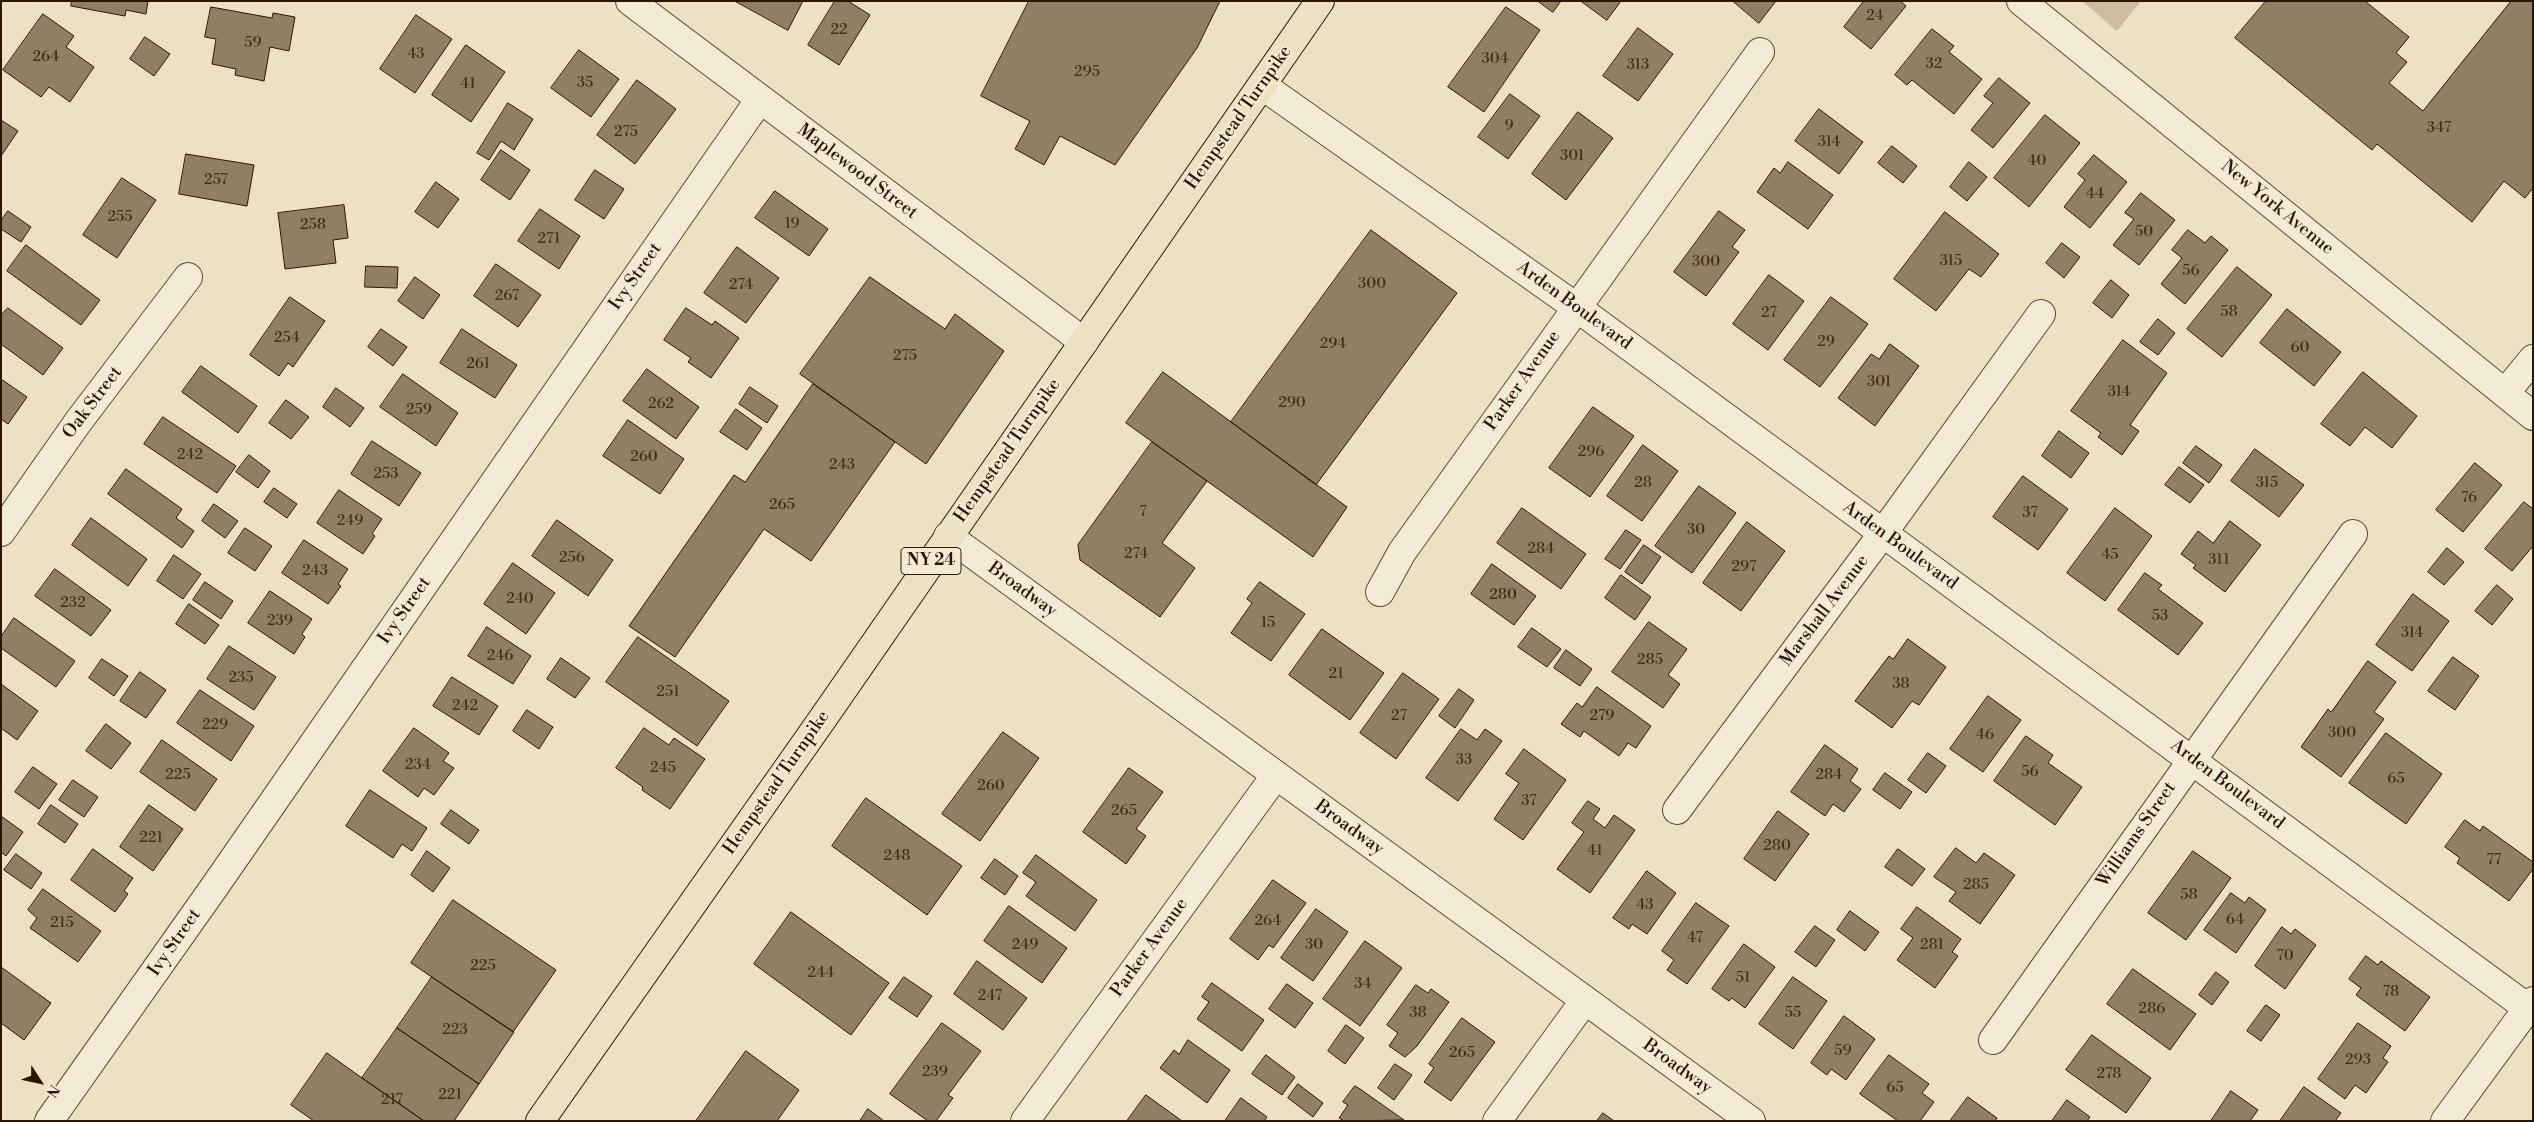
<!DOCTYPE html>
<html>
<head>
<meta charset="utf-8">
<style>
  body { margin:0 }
  #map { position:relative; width:2534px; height:1122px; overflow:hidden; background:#eee0c2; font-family:"Libre Bodoni",serif }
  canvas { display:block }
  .frame { position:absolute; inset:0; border:2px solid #2d1601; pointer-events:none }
  .north { position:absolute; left:15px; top:1057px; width:50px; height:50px; -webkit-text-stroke:4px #f4ebd7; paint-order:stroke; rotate:125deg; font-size:14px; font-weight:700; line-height:20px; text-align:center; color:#2d1601 }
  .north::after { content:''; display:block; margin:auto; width:18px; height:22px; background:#2d1601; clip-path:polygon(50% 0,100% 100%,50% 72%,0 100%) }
</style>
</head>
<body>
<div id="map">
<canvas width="2534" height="1122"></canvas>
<div class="frame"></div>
<div class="north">N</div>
</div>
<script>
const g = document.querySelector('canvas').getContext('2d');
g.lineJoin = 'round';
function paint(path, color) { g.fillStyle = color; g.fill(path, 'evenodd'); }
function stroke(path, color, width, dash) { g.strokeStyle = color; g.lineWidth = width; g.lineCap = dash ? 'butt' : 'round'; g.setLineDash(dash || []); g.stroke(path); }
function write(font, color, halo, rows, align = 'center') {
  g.font = font + ' "Libre Bodoni",serif'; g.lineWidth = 4.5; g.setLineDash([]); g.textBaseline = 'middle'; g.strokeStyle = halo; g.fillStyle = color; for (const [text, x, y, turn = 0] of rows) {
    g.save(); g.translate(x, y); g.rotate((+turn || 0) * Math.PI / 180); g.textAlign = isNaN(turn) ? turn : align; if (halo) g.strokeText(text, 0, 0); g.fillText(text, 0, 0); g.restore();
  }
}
paint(new Path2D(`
  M2082 1H2141L2117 31Z`), '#cdbea1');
const building = new Path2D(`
  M72 1H148L146 14 126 10 125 16 71 6Z
  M735 1H803L788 30Z
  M835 1H848L870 15 839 65 808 45Z
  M1029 1H1220L1197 48 1115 165 1060 136 1044 165 1015 149 1030 121 981 96Z
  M1538 1H1561L1553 12Z
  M1581 1H1621L1607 20Z
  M1733 1H1776L1759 23Z
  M1864 1H1900L1906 6 1871 49 1844 27Z
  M2266 1H2365L2409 37 2396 53 2407 62 2389 83 2423 111 2511 1H2533V188L2525 198 2504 181 2472 222 2377 144 2372 150 2235 38Z
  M211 7 272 18 273 13 295 17 289 51 270 47 264 81 235 75 236 69 212 64 216 39 205 37Z
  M1506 7 1540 30 1484 112 1448 87Z
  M43 14 74 36 66 47 94 67 70 102 49 87 41 97 3 70Z
  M416 15 452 39 415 93 380 69Z
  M1638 28 1673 54 1638 101 1603 76Z
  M1932 29 1954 46 1949 52 1982 79 1954 114 1912 80 1907 85 1895 75Z
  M145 37 170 54 154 76 130 59Z
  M466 45 505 72 471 122 432 95Z
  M579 50 619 79 591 117 551 88Z
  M1999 78 2030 103 1993 148 1971 130 1993 103 1984 96Z
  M637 80 676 109 635 164 597 135Z
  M1510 94 1540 116 1508 159 1478 137Z
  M508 103 533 119 514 150 501 141 489 160 477 153Z
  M1819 109 1863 142 1839 174 1795 141Z
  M1578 112 1613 138 1566 200 1532 174Z
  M2045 115 2080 143 2029 207 1994 178Z
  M1 120 18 131 1 156Z
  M1892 146 1917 166 1903 183 1878 163Z
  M501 150 530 170 510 200 481 180Z
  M186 154 254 165 247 206 179 194Z
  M2094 155 2127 182 2090 228 2064 207 2085 180 2078 174Z
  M1788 162 1833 195 1808 229 1757 192 1774 168 1780 173Z
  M1969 162 1987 177 1967 201 1950 187Z
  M595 170 624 189 604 219 575 200Z
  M122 178 156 200 117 258 83 235Z
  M436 182 459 199 438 228 415 212Z
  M775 191 828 229 809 256 755 218Z
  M2141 193 2175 220 2139 265 2113 245 2134 219 2125 213Z
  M344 205 348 238 333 240 336 263 285 269 278 213Z
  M540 209 580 236 559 269 518 241Z
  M8 211 31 227 21 242 1 229V221Z
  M1719 211 1745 230 1732 247 1739 252 1706 296 1674 272Z
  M1945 212 1999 254 1981 277 1969 269 1936 311 1894 279Z
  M1371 230 1457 293 1316 485 1231 422Z
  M2188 230 2205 243 2211 236 2228 250 2185 304 2161 284 2182 258 2172 250Z
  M2062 243 2080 257 2064 278 2046 263Z
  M26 245 100 300 81 325 7 271Z
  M737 247 779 278 746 323 704 293Z
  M496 264 541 295 518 327 474 296Z
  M366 266 398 267 397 288 365 287Z
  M2237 267 2272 295 2222 357 2187 329Z
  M1769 275 1804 301 1768 350 1733 324Z
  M415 277 440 295 423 319 398 301Z
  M870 277 945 329 955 314 1004 351 926 464 800 374Z
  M2111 280 2129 295 2112 318 2093 303Z
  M290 297 325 321 293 367 288 363 279 376 250 355Z
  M1831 297 1868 324 1820 387 1784 360Z
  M8 308 63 348 43 375 1 344V315Z
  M686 308 712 325 715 321 739 338 711 378 688 362 691 358 664 340Z
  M2287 309 2341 352 2314 386 2260 343Z
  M2158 319 2175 333 2158 355 2140 342Z
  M381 329 407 347 393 366 368 347Z
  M462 329 517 365 495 398 440 363Z
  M2123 340 2167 373 2130 425 2139 431 2122 455 2098 437 2101 433 2071 411Z
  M1890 344 1919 366 1875 426 1838 398 1871 354 1879 359Z
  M201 366 257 406 238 433 182 392Z
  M647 369 699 407 676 439 623 401Z
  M1163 372 1347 507 1313 557 1126 423Z
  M2363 372 2417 416 2392 448 2365 427 2350 446 2321 424Z
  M403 374 458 413 436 446 380 407Z
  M1 379 27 397 8 424 1 419Z
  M813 384 895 442 811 561 764 529 675 657 629 626 734 475 745 482Z
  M750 387 778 406 767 423 739 404Z
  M336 388 364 408 350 427 323 407Z
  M286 400 309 417 291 439 269 423Z
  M1593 407 1634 436 1590 497 1549 468Z
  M736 409 762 428 747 450 720 432Z
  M163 417 236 466 217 493 144 444Z
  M628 420 684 459 660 494 603 456Z
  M2059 431 2089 453 2071 478 2042 456Z
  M372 441 421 473 399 506 351 474Z
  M1152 442 1207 481 1162 543 1195 568 1160 617 1080 560 1078 545Z
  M1643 445 1678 471 1642 521 1607 496Z
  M2196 446 2222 465 2209 483 2183 463Z
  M2255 449 2304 485 2279 517 2231 481Z
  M249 455 270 471 258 488 236 472Z
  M2475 463 2502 485 2463 532 2436 510Z
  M2179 467 2204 485 2190 503 2165 485Z
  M126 469 182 509 176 518 194 531 182 548 108 494Z
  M2023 476 2068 509 2038 550 1993 517Z
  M1699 486 1736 513 1692 573 1655 546Z
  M274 488 297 504 287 518 264 502Z
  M339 490 382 519 372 534 375 536 363 554 317 523Z
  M2524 502 2533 509V546L2512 571 2485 549Z
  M214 504 238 521 225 538 202 521Z
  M1522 508 1586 554 1561 589 1497 543Z
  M2115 508 2152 536 2105 601 2067 573Z
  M91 518 147 559 128 586 72 545Z
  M557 520 613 560 588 596 532 556Z
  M2230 521 2261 545 2225 592 2193 568 2196 565 2181 554 2198 531 2213 543Z
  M1747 522 1785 551 1741 611 1703 583Z
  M245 528 272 546 255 571 228 553Z
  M1626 530 1641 540 1620 569 1605 559Z
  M304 540 348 569 338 584 341 586 328 604 282 573Z
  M1644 545 1661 557 1642 584 1625 572Z
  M2447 548 2464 562 2444 585 2428 572Z
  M174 555 201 574 183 599 157 581Z
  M513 563 555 593 526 634 484 604Z
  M1492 564 1536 596 1514 625 1471 594Z
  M55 569 111 610 91 636 35 596Z
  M2145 573 2162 585 2158 589 2203 623 2178 655 2118 610Z
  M1621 575 1651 597 1635 620 1605 598Z
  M205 582 233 601 221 619 193 600Z
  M1260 582 1305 614 1271 661 1231 633 1252 603 1247 599Z
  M2497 585 2513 599 2492 625 2475 611Z
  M270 591 312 619 302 634 305 637 294 654 248 623Z
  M2413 594 2449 621 2412 671 2376 645Z
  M189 604 219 625 205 644 176 624Z
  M14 618 75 661 56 687 1 648V637Z
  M1649 622 1687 649 1668 675 1680 684 1663 708 1612 672Z
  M487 627 531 656 513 684 468 656Z
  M1532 628 1561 649 1547 667 1518 647Z
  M1322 629 1384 673 1350 720 1289 675Z
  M638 637 729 701 697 746 606 682Z
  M1908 639 1946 667 1919 705 1912 701 1892 728 1855 701 1889 656 1893 659Z
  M229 646 276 677 254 710 207 679Z
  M1566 650 1592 669 1580 686 1554 668Z
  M2453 657 2479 676 2455 710 2428 691Z
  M561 658 590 678 575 698 547 679Z
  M102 659 128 676 114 696 89 678Z
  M2368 661 2396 682 2374 712 2384 719 2341 777 2301 747 2328 709 2331 712Z
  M140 672 166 690 146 718 120 701Z
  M1403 673 1439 699 1396 759 1360 733Z
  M452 677 498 706 479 735 433 706Z
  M1 684 38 711 17 740 1 728Z
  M1597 687 1651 726 1636 748 1628 743 1619 756 1584 731 1580 737 1561 724 1577 703 1582 707Z
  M1459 689 1474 700 1455 728 1439 716Z
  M200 690 254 726 231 761 177 723Z
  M1988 696 2021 720 1983 772 1950 749Z
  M527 710 553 727 539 749 513 731Z
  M106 724 131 743 111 769 86 751Z
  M414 728 449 753 443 761 454 768 434 795 424 788 418 797 383 771Z
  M644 728 669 745 674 738 705 759 670 809 642 790 643 787 616 768Z
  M1461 729 1477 740 1485 729 1502 741 1458 801 1426 778Z
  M1003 732 1039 758 980 841 942 814Z
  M2386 733 2442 774 2406 824 2349 783Z
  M2026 736 2053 755 2048 763 2082 787 2055 825 1994 781Z
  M162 740 217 779 195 811 140 772Z
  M1825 745 1858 769 1850 781 1861 789 1844 812 1833 804 1825 816 1791 792Z
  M1524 749 1566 780 1523 840 1494 819 1519 783 1506 774Z
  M1928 753 1946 766 1926 793 1908 780Z
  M33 767 57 784 39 809 15 792Z
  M1129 768 1163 792 1136 829 1146 836 1126 864 1083 832Z
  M1885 773 1912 792 1900 809 1873 790Z
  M73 780 98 797 84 817 59 800Z
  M370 790 427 828 412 851 402 844 393 858 346 826Z
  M866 798 962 866 927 915 832 846Z
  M1588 801 1600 809 1593 819 1605 828 1614 815 1635 830 1590 893 1557 869 1584 832 1572 823Z
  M51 805 78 824 65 843 38 824Z
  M149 805 183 829 153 871 120 847Z
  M451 810 479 830 469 844 441 824Z
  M1778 811 1809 834 1775 881 1744 859Z
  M1 816 23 832 6 856 1 852Z
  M2465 820 2480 831 2483 826 2533 862V869L2509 901 2457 863 2460 858 2445 847Z
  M1956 848 1976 863 1984 853 2015 875 1980 924 1949 901 1956 892 1934 877Z
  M93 849 133 878 124 891 128 894 115 912 71 880Z
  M1898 849 1925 869 1912 886 1885 867Z
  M427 851 450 868 433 892 411 875Z
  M2193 851 2231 878 2186 940 2148 913Z
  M16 854 42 873 31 889 4 870Z
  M1036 855 1097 900 1075 931 1026 896 1036 882 1023 873Z
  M995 859 1018 876 1005 895 981 878Z
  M1647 871 1676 893 1647 934 1632 924 1629 929 1613 918Z
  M1273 880 1306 903 1273 948 1269 945 1258 960 1230 939Z
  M43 889 101 931 78 962 30 928 37 918 28 910Z
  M2231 893 2245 903 2249 897 2266 910 2236 953 2204 930Z
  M453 900 556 970 513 1032 411 963Z
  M1696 903 1729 926 1687 984 1667 970 1674 960 1662 951Z
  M1009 906 1067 948 1042 983 984 941Z
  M1917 907 1961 939 1952 952 1958 956 1935 988 1897 960 1913 938 1901 929Z
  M1316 909 1348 932 1313 981 1281 958Z
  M1850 911 1879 932 1865 951 1837 930Z
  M791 912 889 983 851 1035 754 964Z
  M1815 926 1835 940 1816 967 1795 952Z
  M2282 927 2291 934 2295 929 2316 945 2285 989 2255 966Z
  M1365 941 1402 968 1360 1026 1323 999Z
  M1744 944 1775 967 1745 1008 1732 998 1729 1001 1712 989Z
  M2366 956 2378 965 2381 961 2430 997 2405 1031 2356 995 2361 988 2349 979Z
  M977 961 1027 998 1003 1030 954 994Z
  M1 967 51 1003 24 1040 1 1023Z
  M2133 969 2196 1014 2170 1050 2107 1004Z
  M2216 972 2229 982 2212 1005 2199 995Z
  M432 977 514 1032 479 1084 397 1028Z
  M904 977 932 996 917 1017 889 998Z
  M1793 977 1827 1001 1793 1049 1759 1024Z
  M1212 983 1264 1020 1242 1051 1197 1019 1209 1002 1202 997Z
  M1287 984 1313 1003 1295 1028 1269 1009Z
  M1416 985 1428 993 1431 989 1449 1002 1417 1046 1405 1057 1389 1046 1398 1033 1387 1025Z
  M2266 1005 2280 1015 2261 1041 2247 1031Z
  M1844 1016 1875 1039 1846 1080 1831 1069 1827 1075 1811 1063Z
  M1462 1018 1495 1042 1451 1101 1424 1082 1434 1068 1429 1064Z
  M942 1023 981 1051 948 1095 953 1098 936 1121H928L890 1094Z
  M2358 1023 2391 1046 2383 1058 2388 1062 2366 1093 2355 1085 2345 1099 2318 1079Z
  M1346 1025 1364 1038 1345 1064 1328 1051Z
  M397 1028 479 1084 454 1121H424L362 1078Z
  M2092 1035 2151 1078 2126 1113 2066 1070Z
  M1188 1040 1230 1070 1207 1103 1160 1068 1174 1050 1179 1054Z
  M746 1051 799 1090 777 1121H696Z
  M327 1053 362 1078 424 1121H314L291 1105Z
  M1266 1055 1295 1077 1282 1095 1252 1074Z
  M1889 1055 1929 1084 1922 1093 1934 1102 1920 1121H1898L1860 1094Z
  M1395 1064 1412 1075 1394 1100 1378 1088Z
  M1298 1084 1323 1103 1313 1117 1288 1098Z
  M1355 1086 1360 1089 1404 1120 1344 1121 1339 1118 1348 1105 1343 1102Z
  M2304 1087 2341 1113 2335 1121H2280Z
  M2231 1091 2258 1110 2250 1121H2211Z
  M1146 1095 1182 1121H1127Z
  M1968 1097 1997 1118 1995 1121H1950Z
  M1241 1098 1267 1117 1264 1121H1225Z
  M2067 1100 2090 1117 2087 1121H2052Z
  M868 1109 884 1121H860Z
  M1603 1113 1614 1121H1597Z`);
paint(building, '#917f65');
stroke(building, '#2d1601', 1);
const minor = new Path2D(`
  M630 1 1084 342
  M2021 1 2533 416
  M1263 86 1576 307 2533 1012
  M2505 393 2533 359
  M1 532 78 422 188 277
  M948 536 1751 1121
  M1380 592 1402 552 1760 52
  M1677 810 1883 533 2041 314
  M1993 1040 2353 534
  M49 1121 215 886 760 99
  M1025 1121 1276 775
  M1497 1121 1585 1000
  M2445 1121 2533 1001`);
const primary = new Path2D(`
  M540 1121 826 714 1320 1`);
stroke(minor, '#5d4831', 30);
stroke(primary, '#2d1601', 30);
stroke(minor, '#f4ebd7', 28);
stroke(primary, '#eee0c2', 28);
write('15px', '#46301a', null, [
  ["24",1875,16],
  ["22",839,30],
  ["59",253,43],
  ["43",416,54],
  ["264",46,57],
  ["304",1495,59],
  ["32",1934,64],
  ["313",1638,65],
  ["295",1087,72],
  ["35",585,83],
  ["41",468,84],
  ["9",1509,126],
  ["347",2439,128],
  ["275",626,132],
  ["314",1829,142],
  ["301",1572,156],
  ["40",2037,161],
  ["257",216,180],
  ["44",2095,194],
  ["255",120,217],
  ["19",792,224],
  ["258",313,225],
  ["50",2144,232],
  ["271",549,239],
  ["315",1951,261],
  ["300",1706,262],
  ["56",2191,271],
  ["300",1372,284],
  ["274",741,285],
  ["267",507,296],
  ["58",2229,312],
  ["27",1769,313],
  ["254",287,338],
  ["29",1826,342],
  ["294",1333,344],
  ["60",2300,348],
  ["275",905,356],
  ["261",478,364],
  ["301",1879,382],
  ["314",2119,392],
  ["290",1292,403],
  ["262",661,404],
  ["259",419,410],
  ["296",1591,452],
  ["242",190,455],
  ["260",644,457],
  ["243",842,465],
  ["253",386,474],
  ["28",1643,483],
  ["315",2267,483],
  ["76",2469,498],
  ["265",782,505],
  ["7",1143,512],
  ["37",2030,513],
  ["249",350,521],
  ["30",1696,530],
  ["284",1541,549],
  ["274",1136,554],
  ["45",2110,555],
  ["256",572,558],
  ["311",2219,560],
  ["297",1744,567],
  ["243",315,571],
  ["280",1503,595],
  ["240",520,599],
  ["232",73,603],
  ["53",2160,616],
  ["239",280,621],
  ["15",1268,623],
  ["314",2412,633],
  ["246",500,656],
  ["285",1650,660],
  ["21",1336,674],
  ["235",241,678],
  ["38",1901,684],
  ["251",668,692],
  ["242",465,706],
  ["27",1399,716],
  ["279",1602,716],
  ["229",215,725],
  ["300",2342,733],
  ["46",1985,735],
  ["33",1464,760],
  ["234",418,765],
  ["245",663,768],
  ["56",2030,772],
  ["225",178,775],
  ["284",1829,775],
  ["65",2396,779],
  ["260",991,786],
  ["37",1529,801],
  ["265",1124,811],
  ["221",151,838],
  ["280",1777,846],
  ["41",1595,851],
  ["248",897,856],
  ["77",2494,860],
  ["285",1976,885],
  ["58",2189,895],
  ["43",1645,905],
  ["64",2235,920],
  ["264",1268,921],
  ["215",62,923],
  ["47",1695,938],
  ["249",1025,945],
  ["30",1314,945],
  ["281",1932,945],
  ["70",2285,956],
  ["225",483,966],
  ["244",821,973],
  ["51",1743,978],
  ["34",1363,984],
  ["78",2391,992],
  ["247",990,996],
  ["286",2152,1009],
  ["38",1418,1013],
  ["55",1793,1013],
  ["223",455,1030],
  ["59",1843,1051],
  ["265",1462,1053],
  ["293",2358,1060],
  ["239",935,1072],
  ["278",2109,1074],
  ["65",1895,1088],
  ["221",450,1095],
  ["217",392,1100]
]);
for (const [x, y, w] of [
  [931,561,60]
]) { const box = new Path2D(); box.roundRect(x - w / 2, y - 13.5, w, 27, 4); g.fillStyle = '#f4ebd7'; g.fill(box); stroke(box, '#2d1601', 1); }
write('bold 16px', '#2d1601', null, [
  ["NY 24",931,561]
]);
write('18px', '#2d1601', '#f4ebd7', [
  ["Hempstead Turnpike",1239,118,-55],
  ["Maplewood Street",857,172,37],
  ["New York Avenue",2277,208,39],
  ["Ivy Street",636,277,-55],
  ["Arden Boulevard",1574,306,36],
  ["Parker Avenue",1523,381,-55],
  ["Oak Street",93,403,-53],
  ["Hempstead Turnpike",1008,451,-55],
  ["Arden Boulevard",1900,546,36],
  ["Broadway",1022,590,36],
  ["Ivy Street",405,611,-55],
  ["Marshall Avenue",1825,611,-53],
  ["Hempstead Turnpike",777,783,-55],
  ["Arden Boulevard",2227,785,37],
  ["Broadway",1349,828,36],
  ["Williams Street",2137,835,-55],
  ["Ivy Street",175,943,-55],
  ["Parker Avenue",1150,948,-54],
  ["Broadway",1677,1067,36]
]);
</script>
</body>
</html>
